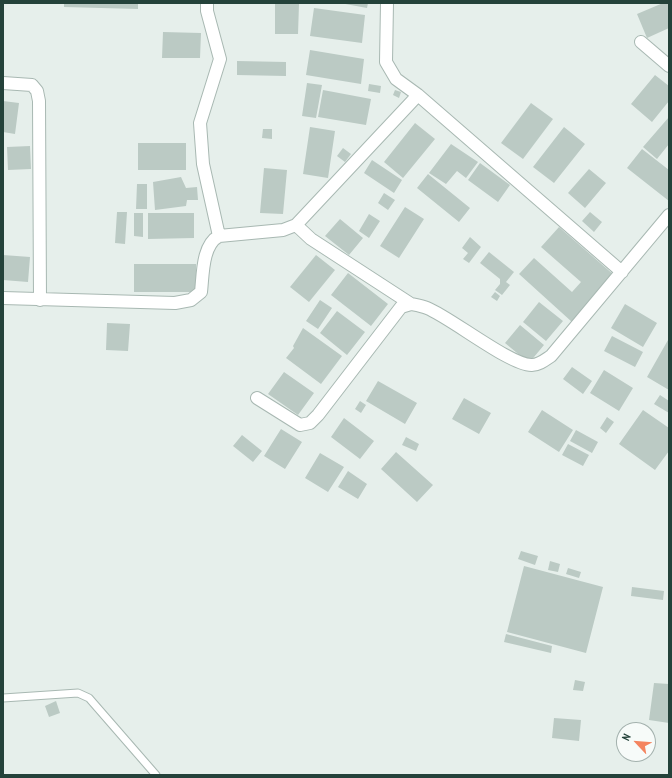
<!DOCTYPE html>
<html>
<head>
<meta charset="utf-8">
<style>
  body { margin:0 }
  #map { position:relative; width:672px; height:778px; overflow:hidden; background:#e6efeb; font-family:"PT Sans Narrow",sans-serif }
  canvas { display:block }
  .frame { position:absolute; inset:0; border:4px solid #24423a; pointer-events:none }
  .north { position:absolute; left:616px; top:722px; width:40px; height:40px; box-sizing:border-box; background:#f7fbf9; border:1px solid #a3b1ad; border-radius:50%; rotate:296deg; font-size:11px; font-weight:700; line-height:16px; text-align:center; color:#24423a }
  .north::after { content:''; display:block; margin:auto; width:14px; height:18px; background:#f4845f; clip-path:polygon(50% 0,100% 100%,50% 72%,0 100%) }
</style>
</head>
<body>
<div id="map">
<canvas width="672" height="778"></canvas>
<div class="frame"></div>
<div class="north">N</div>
</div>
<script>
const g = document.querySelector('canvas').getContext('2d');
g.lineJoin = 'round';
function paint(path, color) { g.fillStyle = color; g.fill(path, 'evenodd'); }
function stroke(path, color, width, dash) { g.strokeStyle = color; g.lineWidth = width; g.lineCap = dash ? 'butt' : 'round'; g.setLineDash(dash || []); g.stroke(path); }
paint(new Path2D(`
  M64 3H138V9L64 7Z
  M275 3 299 4 298 34H275Z
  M340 3H368L367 8Z
  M663 3H669V28L647 38 637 14Z
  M314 8 365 15 362 43 310 36Z
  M163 32 201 33 200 58H162Z
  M310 50 364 59 361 84 306 75Z
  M237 61 286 62V76L237 75Z
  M655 75 669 86V101L652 122 631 104Z
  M307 83 322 85 316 118 302 116Z
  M369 84 381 86 380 93 368 91Z
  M323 90 371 99 366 125 318 117Z
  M395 90 401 92 399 98 393 95Z
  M3 101 19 103 15 134 3 132Z
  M531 103 553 119 523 159 501 143Z
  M669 117V144L657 159 643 147Z
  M415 123 435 139 403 178 384 162Z
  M310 127 335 131 328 178 303 174Z
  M564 127 585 144 554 183 533 167Z
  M263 129H272V139L262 138Z
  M138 143H186V170H138Z
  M451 144 478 162 466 178 457 171 446 184 429 173Z
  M30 146 31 169 8 170 7 147Z
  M343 148 351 154 345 162 337 156Z
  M642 149 669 170V201L627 168Z
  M372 160 402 180 394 193 364 173Z
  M480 163 510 185 498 202 468 180Z
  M264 168 287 170 283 214 260 213Z
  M589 169 606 183 585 208 568 193Z
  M428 174 470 208 459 222 417 188Z
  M181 177 186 188 197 187 198 200H187L186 206 155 210 153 182Z
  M137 184H147V209H136Z
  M384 193 395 200 388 210 378 203Z
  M405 207 424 219 399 258 380 246Z
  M117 212H127L125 244 115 243Z
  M590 212 602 222 594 232 582 221Z
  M134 213H143V237L134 236Z
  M148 213H194V238L148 239Z
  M369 214 380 221 369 238 359 231Z
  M340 219 363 238 349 255 325 236Z
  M559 227 614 275 572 322 519 274 534 258 572 292 581 282 541 247Z
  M470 237 481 247 469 263 463 259 468 253 462 248Z
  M489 252 514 272 506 282 510 285 502 295 495 290 500 284V279L480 263Z
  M3 255 30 257 28 282 3 280Z
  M316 255 335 270 309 302 290 287Z
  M134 264H196V292H134Z
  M348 273 388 304 371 326 331 295Z
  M495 292 500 296 497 301 491 297Z
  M320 300 332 308 318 329 306 321Z
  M539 302 563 321 546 341 523 322Z
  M625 304 657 323 643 347 611 328Z
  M337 311 365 332 347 355 320 333Z
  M107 323 130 324 128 351 106 350Z
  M520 325 544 345 529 363 505 343Z
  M303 328 342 356 321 384 286 358 294 348 293 346Z
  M612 336 643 352 635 367 604 351Z
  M668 340 669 341V390L647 377Z
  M572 367 592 381 583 394 563 379Z
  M604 370 633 388 619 411 590 393Z
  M284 372 314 393 298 415 268 394Z
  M378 381 417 403 405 424 366 401Z
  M660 395 669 401V413L654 404Z
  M464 398 491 413 479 434 452 419Z
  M360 401 366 405 361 413 355 409Z
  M542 410 573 430 559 452 528 432Z
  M643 410 669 428V451L655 470 619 444Z
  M607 417 614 422 606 433 600 428Z
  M344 418 374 441 360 459 331 437Z
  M281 429 302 442 285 469 264 456Z
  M576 430 598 442 592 453 570 441Z
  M242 435 262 451 253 462 233 446Z
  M406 437 419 444 416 451 402 445Z
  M568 444 589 455 583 466 562 455Z
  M396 452 433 485 417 502 381 469Z
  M320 453 344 467 328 492 305 478Z
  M348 471 367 484 358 499 338 487Z
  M521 551 538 556 535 565 518 559Z
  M550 561 560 564 558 572 548 570Z
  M524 566 603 587 586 653 507 632Z
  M568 568 581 572 579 578 566 574Z
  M632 587 664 591 663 600 631 596Z
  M506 634 552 646 551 653 504 642Z
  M575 680 585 682 583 691 573 690Z
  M654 683 669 684V723L649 720Z
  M56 701 60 713 49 717 45 706Z
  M554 718 581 720 579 741 552 738Z`), '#bbcac4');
const service = new Path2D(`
  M3 698 78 693 89 698 156 775`);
const minor = new Path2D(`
  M207 3V11L220 59 200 123 203 164 219 236
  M387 3 386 62 396 79 418 95 622 272
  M641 42 669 66
  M3 83 32 85 37 91 39 101 40 300
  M296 225 311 239 411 304C416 305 422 306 427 308 450 317 511 366 532 365 539 365 545 360 551 356L669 215
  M3 298 175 303 191 300 201 292C203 275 202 245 219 236L283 230 296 225 418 95
  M257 398 300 425 310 423 318 415 401 307 411 304`);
stroke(service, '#a8b8b2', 9);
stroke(minor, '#a8b8b2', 14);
stroke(service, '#fff', 7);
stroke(minor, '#fff', 12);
</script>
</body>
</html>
